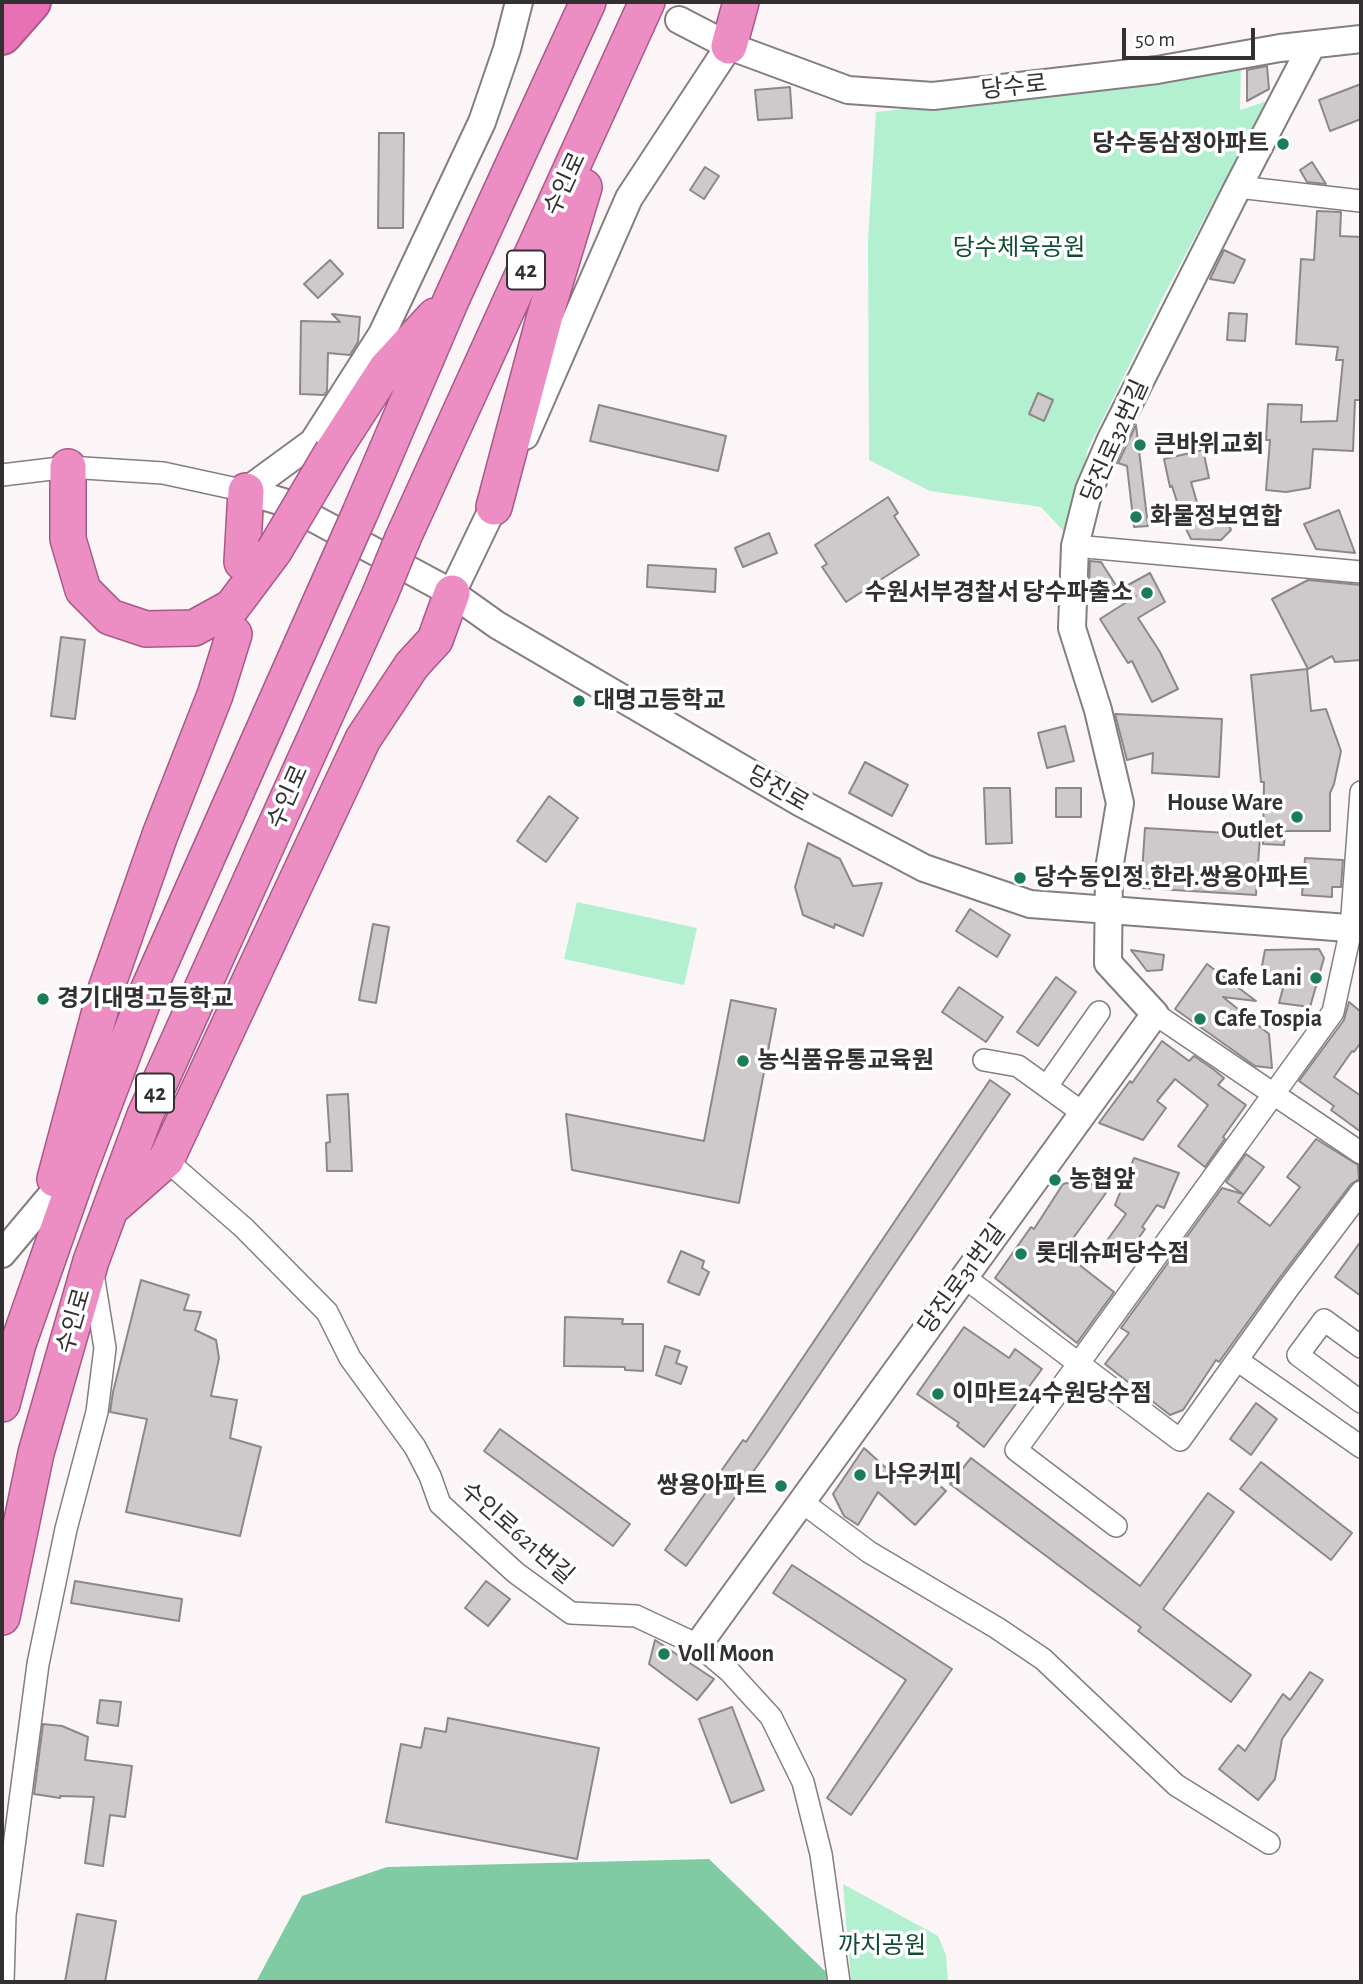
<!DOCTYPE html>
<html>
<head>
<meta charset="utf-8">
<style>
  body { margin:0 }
  #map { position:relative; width:1363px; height:1984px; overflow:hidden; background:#fbf5f8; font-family:"Alegreya Sans",sans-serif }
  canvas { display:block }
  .frame { position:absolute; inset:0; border:4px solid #323031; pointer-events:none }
  .scale { position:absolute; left:1122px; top:28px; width:133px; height:32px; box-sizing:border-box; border:4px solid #323031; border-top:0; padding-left:9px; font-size:21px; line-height:24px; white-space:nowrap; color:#323031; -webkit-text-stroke:5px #fff; paint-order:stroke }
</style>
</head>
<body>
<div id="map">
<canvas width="1363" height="1984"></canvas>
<div class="frame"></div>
<div class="scale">50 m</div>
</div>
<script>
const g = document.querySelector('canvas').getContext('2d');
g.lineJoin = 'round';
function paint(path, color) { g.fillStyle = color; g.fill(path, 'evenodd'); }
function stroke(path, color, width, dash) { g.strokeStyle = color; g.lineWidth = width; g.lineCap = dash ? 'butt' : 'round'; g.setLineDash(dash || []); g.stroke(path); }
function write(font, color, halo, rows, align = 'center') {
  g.font = font + ' "Alegreya Sans","Noto Sans KR",sans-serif'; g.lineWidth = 7; g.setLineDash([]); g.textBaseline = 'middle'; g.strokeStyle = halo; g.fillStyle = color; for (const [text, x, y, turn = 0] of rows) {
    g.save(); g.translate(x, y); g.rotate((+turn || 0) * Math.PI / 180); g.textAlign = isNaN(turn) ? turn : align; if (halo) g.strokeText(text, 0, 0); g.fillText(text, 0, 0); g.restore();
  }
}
paint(new Path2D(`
  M1241 66 1240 110 1267 101 1163 297 1087 451 1084 475 1066 534 1041 507 930 491 869 460 868 240 876 112 1027 95Z
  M577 902 697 928 684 985 564 959Z
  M843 1884 938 1936 946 1955 948 1982H851Z`), '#b2f0cf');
paint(new Path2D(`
  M709 1859 826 1972 827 1982H256L302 1896 387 1867Z`), '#80cba4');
const building = new Path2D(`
  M1267 66 1269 89 1247 101V70Z
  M1361 84V119L1330 131 1319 100Z
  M790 87 792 118 758 120 755 90Z
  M379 133H404L403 228H378Z
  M1312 162 1326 184 1307 182 1300 170Z
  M705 167 719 176 704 199 690 190Z
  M1317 211 1341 212 1340 236 1361 237V400H1355L1353 451 1313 449 1310 488 1286 492 1266 490 1270 440H1266L1268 404 1302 405 1301 422 1337 421 1343 360H1336L1338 347 1296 344 1301 259 1314 260Z
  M1224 250 1245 260 1234 283 1210 279Z
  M330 260 343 274 318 298 304 284Z
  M1229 313 1247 314 1245 341 1227 340Z
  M332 314 360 317 358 342 350 355 328 353 327 391 324 395 300 394 301 321 340 322Z
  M1038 393 1053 400 1044 421 1029 414Z
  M599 405 726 436 718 471 590 441Z
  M1136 425 1148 526 1134 527 1127 466 1118 463Z
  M1203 450 1209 478 1191 482 1203 523 1224 514 1231 530 1221 540 1191 539 1185 527 1172 486 1170 487 1164 459Z
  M888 497 898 513 894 516 919 555 846 602 822 567 827 564 815 545Z
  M1339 510 1355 553 1316 549 1304 524Z
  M769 533 777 553 743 567 735 548Z
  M1090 561 1101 562 1119 590 1150 573 1165 602 1138 618 1160 652 1178 689 1152 702 1132 661 1128 663 1100 619 1136 596 1089 589Z
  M648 565 716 569 715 592 647 587Z
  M1308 580 1361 585V660L1335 662 1332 656 1308 669 1272 599Z
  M61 637 85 640 75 719 51 716Z
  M1307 669 1311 711 1326 709 1341 751 1334 784 1330 793V831H1285L1284 845 1263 844 1264 782H1261L1251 675Z
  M1115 714 1222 719 1219 777 1152 773 1153 753 1127 760Z
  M1065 726 1074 761 1047 768 1038 733Z
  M865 762 908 785 892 816 849 793Z
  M984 788H1010L1012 843 986 844Z
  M1056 788H1081V817H1056Z
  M549 796 578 818 546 862 517 841Z
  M1145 828 1260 835 1256 895 1141 888Z
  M808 843 840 859 853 886 882 883 863 936 835 924 834 928 803 915 795 887Z
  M1305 858 1343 860 1341 887H1332V897L1302 895Z
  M970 909 1010 935 997 957 956 931Z
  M373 924 389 927 376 1003 359 1000Z
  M1319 949 1324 958 1310 1007 1279 1003 1283 988 1269 985 1261 971 1265 950Z
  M1131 950 1164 955 1162 970 1147 971Z
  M1207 964 1256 1001 1223 997 1269 1034 1272 1068 1255 1066 1175 1009Z
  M1056 977 1076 992 1038 1046 1017 1032Z
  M959 987 1003 1017 986 1042 942 1012Z
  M731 1000 776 1009 739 1203 572 1170 566 1114 704 1141Z
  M1349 1002 1361 1012V1042L1354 1052 1352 1051 1334 1077 1361 1096V1132L1331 1110 1334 1106 1299 1081 1344 1020Z
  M1162 1041 1189 1061 1194 1056 1213 1069 1224 1078 1218 1085 1246 1105 1223 1137 1225 1139 1205 1167 1178 1146 1208 1105 1175 1079 1157 1101 1166 1108 1143 1140 1099 1123 1130 1081 1132 1083Z
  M990 1080 1010 1094 765 1455 686 1566 665 1550 743 1440 746 1442Z
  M348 1094 352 1171H327L326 1143 330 1142 327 1095Z
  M1316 1139 1358 1165 1359 1179 1351 1184 1278 1280 1219 1362 1216 1360 1183 1410 1170 1415 1105 1364 1129 1333 1121 1328 1222 1188 1243 1194 1226 1182 1246 1154 1264 1167 1238 1202 1270 1226 1300 1187 1287 1177Z
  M1134 1158 1179 1173 1164 1208 1157 1205 1142 1227 1145 1229 1123 1260 1103 1246 1126 1214 1115 1205Z
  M1082 1179 1106 1193 1063 1252 1114 1292 1077 1343 995 1278 1031 1227 1034 1229 1063 1184Z
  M1361 1241V1296L1335 1277Z
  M681 1251 704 1261 702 1268 709 1272 699 1295 668 1282Z
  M141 1280 189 1295 184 1310 201 1312 195 1330 216 1340 219 1358 211 1396 237 1400 230 1438 261 1447 240 1536 126 1512 147 1419 110 1412 113 1392Z
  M565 1317 623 1319 622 1324H643V1371L625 1370V1367L564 1366Z
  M964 1327 1009 1358 1015 1349 1042 1369 984 1447 957 1426 959 1423 917 1394Z
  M665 1346 680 1351 676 1363 687 1367 681 1384 656 1375Z
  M1256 1403 1277 1419 1251 1455 1230 1439Z
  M500 1429 630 1524 613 1546 484 1451Z
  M864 1448 906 1486 921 1469 946 1491 915 1525 878 1492 858 1525 844 1516 833 1494Z
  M971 1458 1140 1586 1208 1493 1234 1512 1163 1609 1251 1675 1231 1702 1138 1631 1141 1627 950 1484Z
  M1261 1462 1352 1533 1331 1560 1240 1489Z
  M792 1565 952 1669 851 1815 827 1798 906 1680 773 1593Z
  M75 1581 182 1599 179 1621 71 1603Z
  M486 1581 510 1599 488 1626 465 1608Z
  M655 1640 714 1679 697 1700 649 1664Z
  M1310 1672 1323 1680 1282 1739 1275 1779 1258 1800 1219 1769 1238 1745 1245 1751 1283 1694 1290 1700Z
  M100 1700 121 1702 118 1726 97 1723Z
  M732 1707 764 1790 731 1803 699 1719Z
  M448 1718 599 1748 577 1859 386 1822 401 1744 421 1748 425 1728 446 1732Z
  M43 1724 62 1726 88 1737 85 1760 132 1766 125 1817 110 1815 103 1866 85 1863 94 1797 60 1796V1798L34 1794Z
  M77 1914 116 1921 105 1982H65Z`);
paint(building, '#cec9cb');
stroke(building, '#8c8789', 2);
const minor = new Path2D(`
  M1238 187 1361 201
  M2 475 68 467 163 473 246 491
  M1075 546 1361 572
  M1155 1014 1361 1153
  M984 1060 1018 1066 1083 1113
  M1047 1086 1099 1012
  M166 1160 244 1228 327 1312 350 1358 415 1447 430 1476 440 1504 516 1573 571 1613 636 1616 698 1645 729 1671 771 1717 803 1782 821 1854 839 1982
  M964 1277 1180 1440 1287 1290 1361 1192
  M1361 1347 1324 1320 1298 1355 1361 1402
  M1237 1360 1361 1447
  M802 1502 869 1552 997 1628 1043 1659 1176 1785 1269 1843
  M1116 1526 1016 1450 1333 1012 1351 929 1361 792
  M3 1982 5 1915 38 1664 66 1529 97 1412 105 1348 93 1274`);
const tertiary = new Path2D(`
  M679 20 729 46 848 90 933 96 1157 70 1280 48 1361 39
  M525 436 629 198 729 46
  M246 491 283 502 452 593 497 625 801 803 924 868 1030 904 1361 929
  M246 491 313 442 382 334 482 122 507 49 519 2
  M452 593 501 491
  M2 1254 49 1198
  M698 1645 1155 1014 1108 963 1109 869 1120 803 1098 710 1072 628 1075 546 1089 490 1111 439 1238 187 1312 45`);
const trunk = new Path2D(`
  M729 46 741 2
  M333 451 386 369 435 316
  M68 467V539L83 590 110 617 146 629 194 628 232 607 274 551
  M494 507 544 319 584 187
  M360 513 452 298 588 2
  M403 538 647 2
  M242 562 246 491
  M55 1179 105 992 160 835 215 695 234 634
  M115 1205 166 1160 363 739 412 665 435 640 452 593
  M2 1404 18 1344 78 1173 142 1004 336 567
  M2 1617 36 1453 91 1261 145 1115 380 594`);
const motorway = new Path2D(`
  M2 35 31 2`);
stroke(minor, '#847e81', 24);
stroke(tertiary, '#847e81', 30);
stroke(trunk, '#a85a86', 38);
stroke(motorway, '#a85a86', 42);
stroke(minor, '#fff', 21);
stroke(tertiary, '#fff', 26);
stroke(trunk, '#ec8ec3', 35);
stroke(motorway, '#e771b4', 38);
const trunkBridge = new Path2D(`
  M274 551 333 451
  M336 567 360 513
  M380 594 403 538`);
stroke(trunkBridge, '#a85a86', 38, []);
stroke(trunkBridge, '#ec8ec3', 35);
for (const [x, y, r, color] of [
  [1283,144,7,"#1b7d55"],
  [1140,445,7,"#1b7d55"],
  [1136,517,7,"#1b7d55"],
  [1147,593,7,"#1b7d55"],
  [579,701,7,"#1b7d55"],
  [1297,817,7,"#1b7d55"],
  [1020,878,7,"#1b7d55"],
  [1316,978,7,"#1b7d55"],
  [43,999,7,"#1b7d55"],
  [1200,1019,7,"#1b7d55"],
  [743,1061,7,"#1b7d55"],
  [1055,1180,7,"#1b7d55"],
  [1021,1254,7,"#1b7d55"],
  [938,1394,7,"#1b7d55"],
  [860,1475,7,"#1b7d55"],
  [781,1486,7,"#1b7d55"],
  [664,1654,7,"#1b7d55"]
]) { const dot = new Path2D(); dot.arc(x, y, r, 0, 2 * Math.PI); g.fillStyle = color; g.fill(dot); stroke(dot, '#fff', 2.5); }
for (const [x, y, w] of [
  [526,270,38],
  [155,1093,38]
]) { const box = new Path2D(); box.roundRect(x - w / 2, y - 19.5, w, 39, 5); g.fillStyle = '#fff'; g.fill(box); stroke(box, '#323031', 2); }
write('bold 23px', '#323031', null, [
  ["42",526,270],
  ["42",155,1093]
]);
write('24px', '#323031', '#fff', [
  ["당수로",1014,87,-6],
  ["수인로",565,184,-65],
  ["당진로32번길",1115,441,-66],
  ["당진로",778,789,30],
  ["수인로",288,797,-66],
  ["당진로31번길",962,1279,-54],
  ["수인로",74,1321,-74],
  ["수인로621번길",517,1533,41]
]);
write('bold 24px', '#323031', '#fff', [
  ["당수동삼정아파트",1269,144,"right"],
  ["큰바위교회",1154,445],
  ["화물정보연합",1150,517],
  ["수원서부경찰서 당수파출소",1133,593,"right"],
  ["대명고등학교",593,701],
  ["House Ware",1283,803,"right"],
  ["Outlet",1283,831,"right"],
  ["당수동인정.한라.쌍용아파트",1034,878],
  ["Cafe Lani",1302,978,"right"],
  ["경기대명고등학교",57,999],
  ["Cafe Tospia",1214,1019],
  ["농식품유통교육원",757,1061],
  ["농협앞",1069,1180],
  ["롯데슈퍼당수점",1035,1254],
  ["이마트24수원당수점",952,1394],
  ["나우커피",874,1475],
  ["쌍용아파트",767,1486,"right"],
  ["Voll Moon",678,1654]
], 'left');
write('24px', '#104c33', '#fff', [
  ["당수체육공원",1019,248],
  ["까치공원",882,1946]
]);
</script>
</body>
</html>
